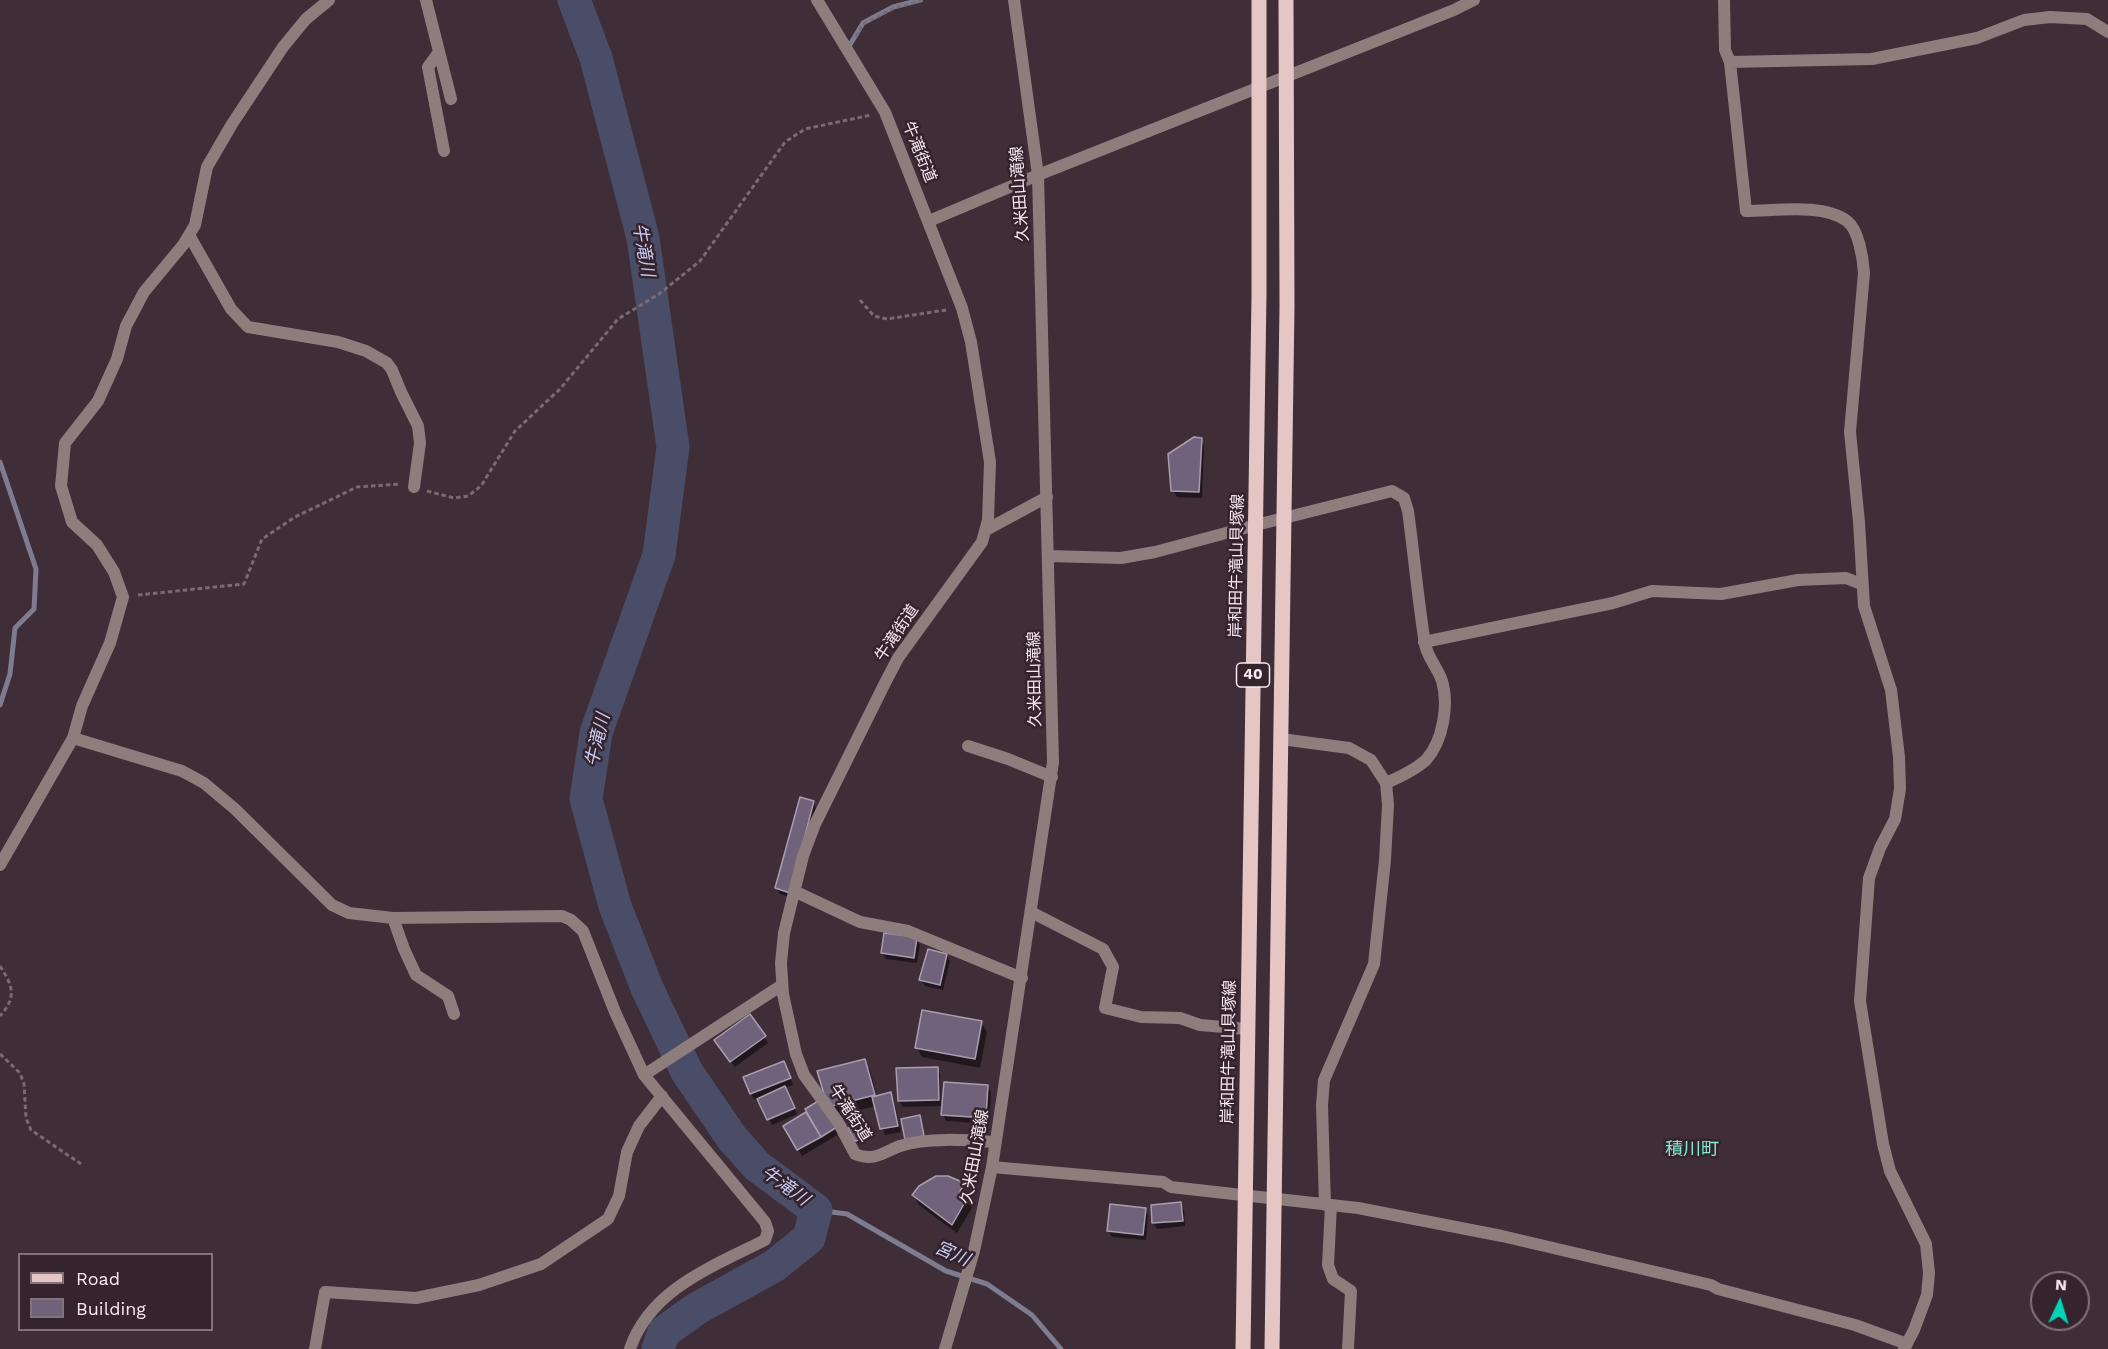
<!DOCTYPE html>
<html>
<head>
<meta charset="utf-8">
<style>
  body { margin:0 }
  #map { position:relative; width:2108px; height:1349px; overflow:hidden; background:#3f2d37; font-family:"Work Sans",sans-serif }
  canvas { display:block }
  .legend { position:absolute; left:18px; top:1253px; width:195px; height:78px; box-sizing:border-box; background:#35232d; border:2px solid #82737b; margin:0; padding:8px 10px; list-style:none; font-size:18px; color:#f6eaf0 }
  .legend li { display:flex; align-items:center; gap:12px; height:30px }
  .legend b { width:30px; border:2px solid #82737b }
  .north { position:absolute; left:2030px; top:1271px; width:60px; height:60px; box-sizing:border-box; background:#35232d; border:2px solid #82737b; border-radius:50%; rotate:4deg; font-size:16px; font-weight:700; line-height:24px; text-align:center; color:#f6eaf0 }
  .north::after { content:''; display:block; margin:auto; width:21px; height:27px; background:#00d5b7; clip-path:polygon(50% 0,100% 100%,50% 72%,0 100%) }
</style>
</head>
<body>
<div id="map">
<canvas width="2108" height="1349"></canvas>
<ul class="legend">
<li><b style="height:8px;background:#e6c6c5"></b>Road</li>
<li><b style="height:16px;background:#71627b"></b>Building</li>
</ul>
<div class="north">N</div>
</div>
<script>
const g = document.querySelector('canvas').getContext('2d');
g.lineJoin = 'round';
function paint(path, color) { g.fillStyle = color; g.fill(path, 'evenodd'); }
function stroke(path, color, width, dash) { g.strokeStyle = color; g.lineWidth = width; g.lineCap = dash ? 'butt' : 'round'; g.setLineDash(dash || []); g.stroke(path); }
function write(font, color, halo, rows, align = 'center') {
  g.font = font + ' "Work Sans","Noto Sans JP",sans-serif'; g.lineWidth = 5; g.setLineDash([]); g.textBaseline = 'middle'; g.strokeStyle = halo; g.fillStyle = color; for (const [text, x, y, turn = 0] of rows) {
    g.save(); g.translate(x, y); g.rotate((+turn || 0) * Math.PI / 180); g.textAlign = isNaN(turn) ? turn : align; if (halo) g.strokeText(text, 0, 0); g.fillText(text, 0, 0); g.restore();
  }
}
paint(new Path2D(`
  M1201 439 1204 446 1202 498 1177 497 1173 490Z
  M813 802 816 808 793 898 780 894 776 888Z
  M916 939 920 945 917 963 886 959 882 953Z
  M946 955 950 961 943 990 925 986 921 980Z
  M749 1016 768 1043 735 1067 719 1046Z
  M981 1023 987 1032 980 1068 922 1057 917 1047Z
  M864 1060 870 1070 877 1097 891 1094 894 1100 901 1132 885 1135 876 1106 835 1116 829 1106Z
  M937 1068 940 1074 941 1103 988 1086 991 1093 989 1124 946 1121 943 1114V1106L903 1107 899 1101 898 1069Z
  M787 1069 793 1085 784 1088 797 1114 772 1125 759 1098 755 1100 751 1094Z
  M820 1102 839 1134 802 1156 785 1126 808 1113Z
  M862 1123 870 1139 858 1143 850 1129Z
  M962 1186 972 1208 957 1233 919 1205 914 1196Z
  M1180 1204 1184 1210 1185 1226 1157 1229 1153 1223Z
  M1145 1210 1148 1216 1146 1240 1112 1237 1108 1230Z`), '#0007');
stroke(new Path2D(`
  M848 48 863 23 893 7 920 0
  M0 462 36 569 34 609 15 628 10 674 0 705
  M816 1210 847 1214 946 1271 987 1284 1032 1315 1061 1349`), '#7d7c90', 5);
stroke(new Path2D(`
  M574 0 596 58 643 238 673 447 659 555 596 733 586 799 615 906 647 988 687 1072 732 1138 757 1166 816 1210 809 1238 774 1266 696 1309 664 1332 658 1349`), '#494d67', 33);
const building = new Path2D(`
  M1194 437 1202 438 1199 492 1171 491 1168 454Z
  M800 797 814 801 790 893 775 888Z
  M884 933 917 937 914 958 881 953Z
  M928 949 947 954 940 985 919 980Z
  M922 1010 982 1021 975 1059 915 1048Z
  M750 1014 766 1036 730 1062 714 1040Z
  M865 1059 875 1095 828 1107 817 1071Z
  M784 1061 791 1078 750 1094 743 1077Z
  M938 1067 939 1100 898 1101 896 1068Z
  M944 1082 988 1085 986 1118 941 1115Z
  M785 1086 795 1108 767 1120 757 1099Z
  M891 1092 898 1126 880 1129 872 1097Z
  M820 1100 837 1127 821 1137 805 1109Z
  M806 1112 821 1137 797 1150 783 1126Z
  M920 1115 924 1136 905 1140 901 1119Z
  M863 1122 870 1137 855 1141 848 1128Z
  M936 1176H948L960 1181 964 1185 960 1191 968 1197 952 1225 912 1195 919 1186Z
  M1181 1202 1183 1221 1152 1223 1151 1205Z
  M1110 1204 1146 1208 1143 1235 1107 1231Z`);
paint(building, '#71627b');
stroke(building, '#a99db0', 1.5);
stroke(new Path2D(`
  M856 37 863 24 894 8 924 0
  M860 300 874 316 887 319 946 310
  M427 491 454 498 468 496 481 486 515 431 560 389 618 319 659 294 700 261 785 142 805 129 871 115
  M138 595 244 584 262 539 295 517 357 487 400 484
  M0 966C13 986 17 997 0 1016
  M0 1054 20 1073 24 1084 26 1118 31 1130 81 1164`), '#7a6a72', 3, [4.5, 3]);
stroke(new Path2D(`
  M426 0 451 99
  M817 0 885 112 962 308 971 342 990 462 988 520 982 542 898 658 885 683 815 824 803 856 784 933 781 963 783 994 796 1054 804 1075 838 1122 855 1154C875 1162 883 1152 900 1146 927 1137 967 1140 995 1142
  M1724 0 1725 50 1730 62 1746 211C1775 211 1823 203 1847 221 1859 230 1863 259 1864 273L1850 432 1859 522 1864 606 1891 690 1899 757 1900 789 1895 819 1880 848 1869 878 1860 1001 1883 1144 1890 1171 1926 1244 1929 1273 1927 1295 1914 1330 1904 1349
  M439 52 428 67 444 151
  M1730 62 1872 59 1977 38 2024 20 2050 17 2087 19 2108 32
  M929 221 1038 175 1454 10 1474 0
  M189 235 231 309 248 327 338 342 366 351 387 363 392 370 401 392 418 426 420 443 414 487
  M986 530 1047 497
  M1424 642 1613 603 1652 591 1721 594 1798 580 1846 578 1861 584
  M73 738 182 771 204 783 235 809 332 905 349 913 393 918 562 916 571 920 583 931 615 1012 644 1075 765 1222 768 1231 765 1240C714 1266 650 1289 630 1349
  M1281 739 1349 748 1371 760 1386 783 1388 805 1385 860 1374 964 1324 1080 1322 1105 1325 1205
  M968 746 1008 759 1052 777
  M0 865 73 738 82 706 110 643 123 597 114 572 97 545 72 522 61 486 65 443 98 401 117 359 126 326 144 292 183 245 195 225 207 167 232 124 283 47 306 19 329 0
  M794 891 860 922 908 931 1022 978
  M1031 912 1103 949 1113 967 1105 1008 1141 1017 1180 1018 1200 1025 1247 1029
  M393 918 404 949 416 975 448 996 454 1014
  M644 1075 782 985
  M992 1167 1163 1182 1171 1187 1358 1208 1502 1236 1711 1285 1718 1289 1855 1325 1907 1344
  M1331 1205 1328 1265 1333 1279 1351 1291 1348 1349
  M315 1349 325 1292 416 1298 479 1285 541 1264 608 1219 619 1196 627 1152 639 1126 662 1096`), '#8d7d7c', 12);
stroke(new Path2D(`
  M1048 556 1121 558 1155 552 1256 525 1392 491 1404 498 1408 511C1414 555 1418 600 1425 644 1427 657 1438 668 1442 681 1449 705 1443 741 1426 760 1415 770 1400 777 1386 783
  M945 1349 974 1251 992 1167 1053 762 1038 175 1014 0`), '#8d7d7c', 12);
stroke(new Path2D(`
  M1243 1349 1259 295V0
  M1272 1349 1287 306 1286 0`), '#e6c6c5', 15);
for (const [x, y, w] of [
  [1253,675,33]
]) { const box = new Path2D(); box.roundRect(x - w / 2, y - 12, w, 24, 4.5); g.fillStyle = '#35232d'; g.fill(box); stroke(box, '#f6eaf0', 1.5); }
write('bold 15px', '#f6eaf0', null, [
  ["40",1253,675]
]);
write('16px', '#f6eaf0', '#35232d', [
  ["牛滝街道",919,152,68],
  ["久米田山滝線",1020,194,-94],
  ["岸和田牛滝山貝塚線",1237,566,-89],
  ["牛滝街道",897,633,-56],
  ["久米田山滝線",1035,679,-91],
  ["岸和田牛滝山貝塚線",1229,1052,-89],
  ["牛滝街道",850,1113,57],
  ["久米田山滝線",975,1157,-80]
]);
write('italic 18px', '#c7cdf7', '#35232d', [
  ["牛滝川",643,250,80],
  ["牛滝川",598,740,-77],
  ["牛滝川",785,1186,36],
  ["宮川",952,1254,24]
]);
write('18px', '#83e7d1', '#35232d', [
  ["積川町",1692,1150]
]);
</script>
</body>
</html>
